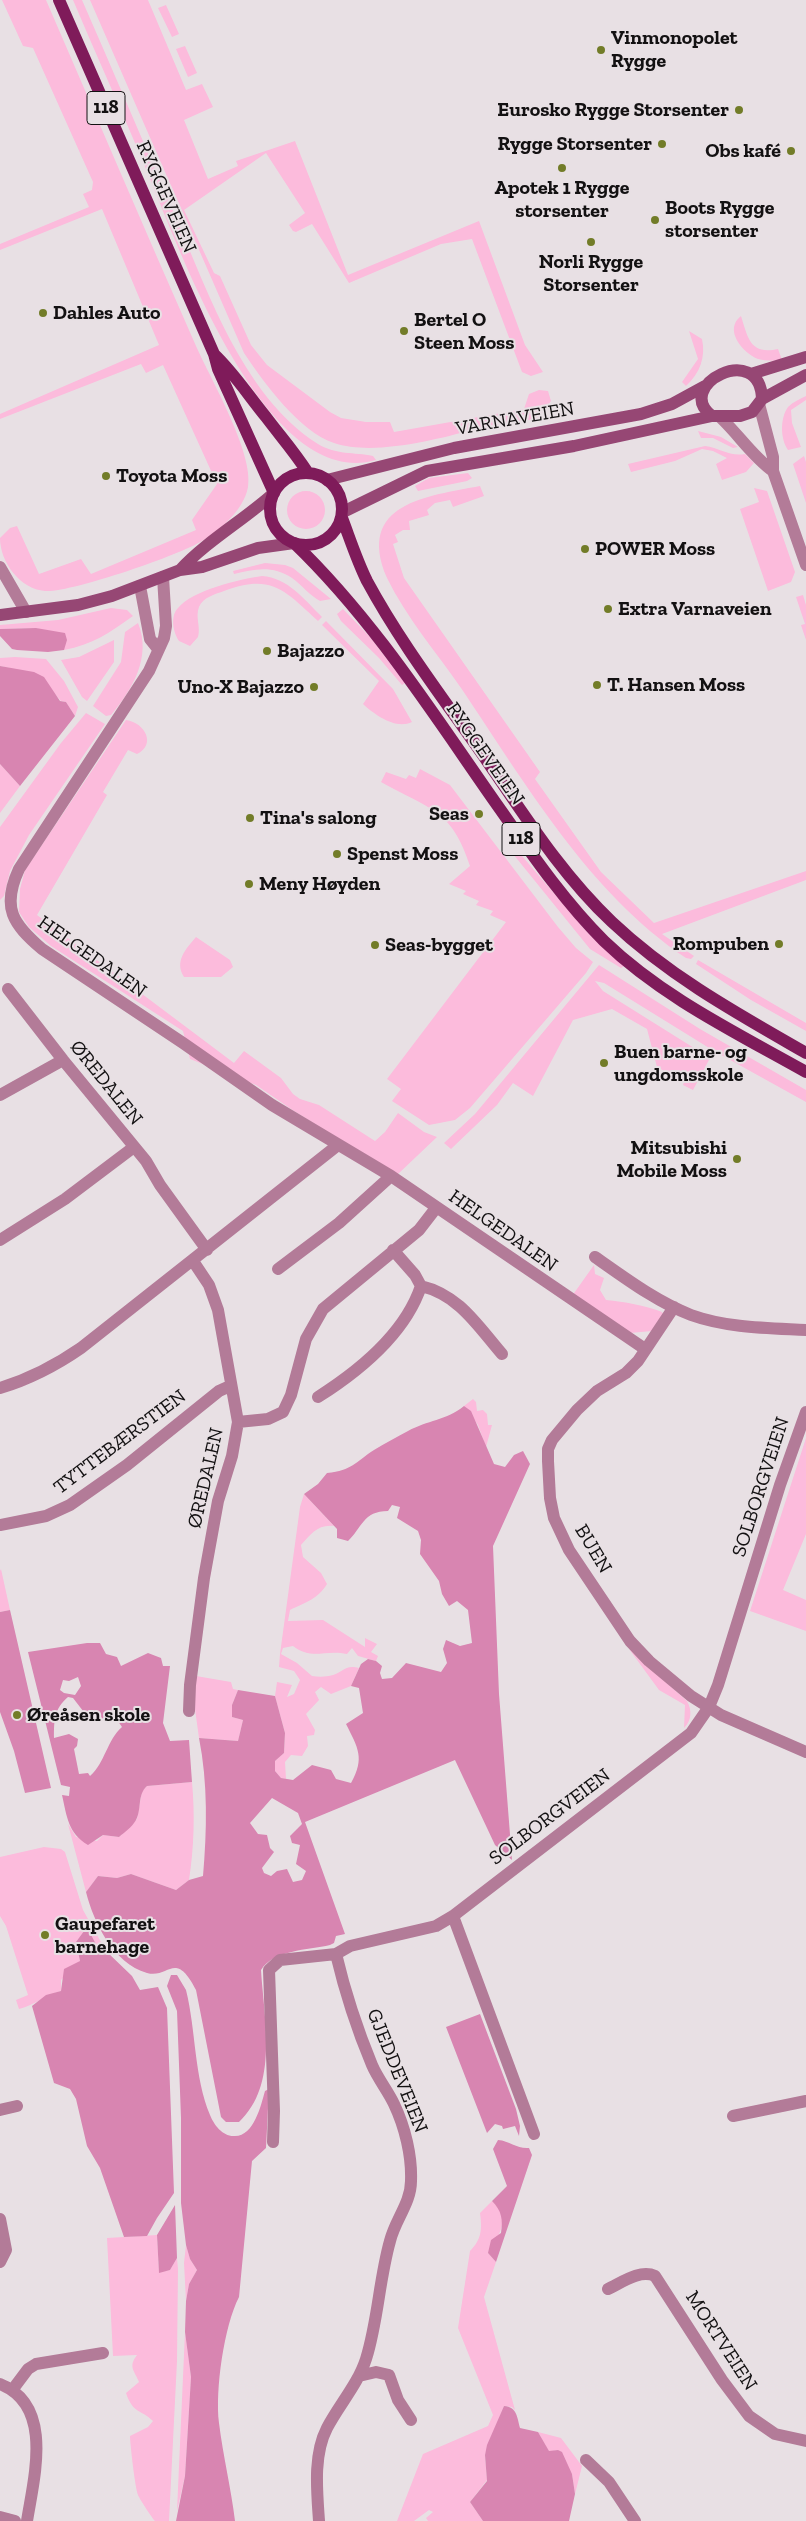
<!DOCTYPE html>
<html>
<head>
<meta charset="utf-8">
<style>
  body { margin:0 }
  canvas { display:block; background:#e8e0e4 }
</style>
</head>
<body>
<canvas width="806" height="2521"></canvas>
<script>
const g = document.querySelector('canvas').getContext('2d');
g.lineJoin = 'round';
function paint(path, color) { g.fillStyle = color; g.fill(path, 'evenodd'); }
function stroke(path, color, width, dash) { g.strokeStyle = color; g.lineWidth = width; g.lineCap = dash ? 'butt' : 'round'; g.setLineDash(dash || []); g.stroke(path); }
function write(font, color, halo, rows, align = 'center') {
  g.font = font + ' "Zilla Slab",serif'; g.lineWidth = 4; g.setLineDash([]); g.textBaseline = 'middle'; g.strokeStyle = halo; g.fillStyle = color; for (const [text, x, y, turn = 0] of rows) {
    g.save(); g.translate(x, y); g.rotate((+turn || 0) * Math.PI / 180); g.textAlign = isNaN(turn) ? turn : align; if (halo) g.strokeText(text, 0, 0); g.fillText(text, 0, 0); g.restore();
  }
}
paint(new Path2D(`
  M2 0H46C96 115 145 231 196 346 211 380 254 453 248 487 244 510 220 530 202 541 180 555 70 593 45 591 20 589 0 562 0 538L10 528 17 526 39 574 81 559 91 574 196 530 192 520 217 484 163 365 146 373 141 364 0 419V414L159 345 102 209 0 250V244L89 207 83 194 92 190 93 182 33 48 23 46Z
  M73 0H82C112 68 141 137 171 206 206 286 241 395 318 444 336 455 354 452 373 456L376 460C264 493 176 240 144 164 121 109 96 55 73 0Z
  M90 0H148L186 90 202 84 213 107 184 120 208 179 238 166 236 161 295 141 348 275 479 221 525 345 543 372 531 376 522 372 472 239 441 244 349 283 312 224 296 232 293 231 289 225 305 213 266 153 184 210 214 273 220 276 251 345 267 365 330 412 341 418 366 422H390L394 432 524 409 529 394 539 390 548 391 551 401 539 417C518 425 494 424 472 430 435 440 372 456 334 443 300 432 264 383 244 353Z
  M166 5 179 34 172 37 158 8Z
  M185 46 197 73 188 77 176 49Z
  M741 316C748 338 750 355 778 349L782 360C774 361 766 361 758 359 743 353 723 330 741 316Z
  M689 331 702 339C706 357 700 373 686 386L682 382 698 359Z
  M806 396V400L791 410 792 423 801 447 788 450C780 439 780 418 788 407 793 402 800 399 806 396Z
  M698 431 721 437 738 447 733 448 713 438H701Z
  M705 446C720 448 730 457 745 454L754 463 746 472 722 480 716 464 727 458 713 451 702 449 675 461 631 472 628 464Z
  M804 456 806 462V503L793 464Z
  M468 473 472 478 467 481 418 491 415 486 429 478Z
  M480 486 484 496 453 507 450 500 435 503 427 510 429 515 409 521 410 530H403L395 535 398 542 393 544 404 578 540 772 535 779 601 872 654 923 806 871V880L662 934 694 956 691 959 686 958C588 892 526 784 461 688 436 652 406 617 387 578 355 503 428 496 480 486Z
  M754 488 767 491 795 572 791 582 768 591 740 509 759 502Z
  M287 510a19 19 0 1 1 38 0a19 19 0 1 1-38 0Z
  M265 563 285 565 293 568 331 599 320 601C309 595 302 585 292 578 273 565 254 569 234 574L233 571Z
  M262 576C288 578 304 599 322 617L318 621C285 591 272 573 224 591 216 594 203 597 199 607 195 617 201 627 198 637L190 646 179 641C173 632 170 616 178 608 193 590 240 579 262 576Z
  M803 595 806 605V640L801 625 805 624 796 597Z
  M111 608 127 610 133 616C111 632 92 645 64 650V644L37 628 0 629V625L58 620Z
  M343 609 370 637 405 683 402 685 379 658 341 621 337 614Z
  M326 621 393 689 412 722C396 730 375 715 363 704L379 681 322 625Z
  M138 623C152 657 132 690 111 715L106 716 93 706 121 662 125 632Z
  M114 640V662L87 701 82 697 61 660 79 657Z
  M15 657 46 659 64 681 78 707 75 716 66 702 61 701 55 694 10 668 0 666V658Z
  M86 713 105 724 29 835 10 871 4 896 0 900V827L61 743Z
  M126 720C146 723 156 745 137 754L128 750 103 792 107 795 37 915 234 1063 244 1051 281 1078 293 1094 300 1099 319 1105 375 1141 385 1132 398 1113 424 1132 437 1137 397 1175 294 1111 256 1085 190 1059 183 1031 51 946 29 927 19 912 20 889 25 870Z
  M0 764 20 786 0 813Z
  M420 769 450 785 558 927 576 948 593 962 586 973 470 1108 455 1120 429 1125 392 1101 401 1089 387 1079 506 922 490 915 493 911 476 905 479 901 463 894 466 891 449 884 470 866C452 809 429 809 381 782L386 772 406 779 409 775 416 778Z
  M505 836 587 932 624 966 621 968 590 949 505 844 502 838Z
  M196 937 230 960 233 967 221 977H184C174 961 186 949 196 937Z
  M698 960 806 1023V1031L751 1000 696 964Z
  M599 965 700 1029 806 1090V1102L714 1051 604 983 595 981 603 991 710 1058 693 1090 683 1085 684 1082 657 1067 647 1029 612 1009 573 1020 533 1096 513 1083 497 1105 451 1149 444 1143 475 1114Z
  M594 1265 595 1274 604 1278 600 1290 606 1300C625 1302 644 1305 662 1312L664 1316 652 1331 630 1333 572 1296Z
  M473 1399 476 1402 477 1411 483 1410 487 1414 488 1425H492L486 1447 478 1425 464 1406Z
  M806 1438V1534L783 1590 806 1600V1631L750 1611Z
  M304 1494 334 1526C318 1524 311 1534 301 1545L303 1557 321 1573 327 1584C318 1599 306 1602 290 1610L288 1621 323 1620 365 1647V1638L377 1644 371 1652 378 1656 376 1661 358 1656 352 1648 347 1654C324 1649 313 1661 293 1646L283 1648 281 1654 297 1663 312 1676C319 1677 326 1677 333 1675 343 1672 345 1664 359 1668L351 1686 331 1694 321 1687 315 1692 319 1700 306 1714 315 1730 314 1735 307 1736 308 1746 302 1756 291 1755 285 1762 286 1779 281 1778 275 1771V1761L284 1753 285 1733 275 1696 277 1682 292 1685 287 1697 294 1694 300 1680 294 1671 279 1667 280 1654 300 1507Z
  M1 1569 10 1610 0 1612V1571Z
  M629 1649 687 1701C692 1710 692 1720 684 1728L685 1705 659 1690Z
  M196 1676 231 1682 233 1689 238 1690 232 1705V1717L243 1720 238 1741 199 1738 194 1702Z
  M192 1782C195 1815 194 1847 189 1880L176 1890 131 1874 117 1878 98 1876 86 1892 68 1824 76 1837 97 1841 103 1835 119 1837 137 1819 142 1791 147 1786Z
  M44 1847 61 1849 65 1852 83 1910 106 1951 100 1952 87 1928 76 1942 80 1961 61 1980V1991C46 1995 35 2005 19 2009L16 2000 28 1995 6 1926 0 1916V1857Z
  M492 2201C511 2218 500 2235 488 2253L496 2262 484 2297 515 2410 512 2407 504 2406 485 2455 487 2480 470 2502 483 2521H428L426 2518 433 2512 429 2510 414 2521H397L423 2454 488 2426 493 2415 458 2328 470 2251C482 2239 482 2229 480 2213Z
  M157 2235 159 2272 170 2270 177 2258 178 2269 177 2361 169 2521H155C152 2518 139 2498 138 2495 135 2487 130 2443 130 2436L148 2427 153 2421C141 2409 133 2414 126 2393L139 2382C134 2370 128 2367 137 2355L113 2356 107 2238Z
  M186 2245 190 2259 197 2270 189 2284 186 2301 184 2263Z
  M185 2332 191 2377 185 2476 177 2511Z
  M538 2432 561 2438 582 2466 575 2494 572 2474 558 2450 549 2452Z`), '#fcbbdc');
paint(new Path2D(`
  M36 628 65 633 67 640 64 650 48 652 17 650 12 649 0 636V629Z
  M0 666 34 672 44 677 60 701 66 702 75 716 20 786 0 764Z
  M464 1406 471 1411 494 1464 505 1467 514 1455 523 1451 530 1464 493 1546 499 1694 512 1860 495 1845 455 1760 305 1822 345 1934 336 1936 334 1943 330 1945C308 1950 273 1950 261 1970 264 2019 279 2085 239 2122H226L221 2117 196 1990C175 1949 169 1979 147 1973 113 1963 94 1923 86 1892L98 1876 117 1878 131 1874 176 1890 189 1880 203 1876C207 1831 208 1783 199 1738L238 1741 243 1720 232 1717V1705L238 1690 275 1696 285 1733 284 1753 275 1761V1771L281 1778 293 1780 312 1765 331 1770 336 1779 351 1783C365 1758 358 1748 346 1724L363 1713 359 1688 351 1686 361 1664 368 1659 376 1661 382 1666 380 1673 382 1679 392 1678 406 1663 441 1672 447 1663 443 1649 446 1640 460 1646 472 1643 468 1610 457 1601 449 1606 442 1594 439 1581 420 1554 421 1540 418 1531 397 1518 400 1507 392 1505 388 1511C363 1511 362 1528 348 1541L337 1538V1529L304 1494 318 1484 327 1473C353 1470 354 1463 374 1450 385 1443 397 1437 408 1431 428 1420 445 1421 464 1406ZM272 1798 298 1813 302 1824 290 1836 292 1843 300 1845 296 1864 306 1871 302 1880 293 1882 287 1869 277 1871 271 1876 264 1873 262 1868 274 1852 270 1848 267 1835 258 1834 250 1823Z
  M10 1610 51 1788 25 1793 14 1751 0 1712V1612Z
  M87 1643H100L106 1654 117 1657 121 1666 148 1653 161 1658 163 1666H170L163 1723 170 1741 189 1740 192 1782 147 1786C137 1795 142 1809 136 1820 132 1827 125 1832 119 1837L103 1835 88 1845C68 1833 67 1817 62 1795L69 1796 70 1787 61 1785 28 1652ZM78 1677 81 1686 75 1695 64 1693 60 1690 63 1680 69 1681ZM68 1697 73 1698 90 1720 115 1717 122 1727C107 1740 105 1763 90 1776L88 1773 79 1774 74 1749 77 1746 78 1739 69 1734 54 1738C54 1720 54 1709 68 1697Z
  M87 1927 100 1952 106 1951 132 1976 140 1990 158 1987 167 2008 174 2193 157 2218 147 2236 124 2237 100 2168 87 2146 76 2099 70 2089 54 2083 32 2006 46 1995 61 1991 64 1969 80 1961 76 1942Z
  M171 1975H177L186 1990C196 2030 194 2077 210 2115 214 2125 223 2137 235 2136 254 2136 261 2105 265 2091L269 2089 266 2148 252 2161 239 2297C224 2326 215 2390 219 2423 223 2456 231 2488 235 2521H176L185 2476 191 2377 185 2332 186 2301 189 2284 197 2270 190 2259 186 2245 181 2203V2118L177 2011 167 1986Z
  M480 2014 516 2109 520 2126 519 2136 515 2126 503 2129 502 2126 495 2124 487 2133 446 2027Z
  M498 2140C510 2141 517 2149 529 2148L532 2155 496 2262 488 2253 491 2240 501 2233C503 2220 502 2211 492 2201L507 2186 493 2149Z
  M175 2205 177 2258 170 2270 159 2273 157 2235Z
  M504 2406C517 2407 517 2417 520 2428L538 2432 549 2451 558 2450 562 2452 572 2474 575 2494 569 2521H483L470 2502 487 2481 485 2455 487 2445Z`), '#d885b1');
stroke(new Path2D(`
  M759 404 773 457V471L806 565
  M721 418C739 435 753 457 773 471
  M0 567 26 612
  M163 577 166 626 164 638 149 671 19 869C1 908 13 924 42 949L183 1043 272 1105 391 1176 645 1349
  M140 586 150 639 158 649
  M8 989 63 1060 146 1161 160 1185 207 1250
  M0 1095 63 1060
  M0 1240 65 1199 134 1147
  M595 1257C625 1278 657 1302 691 1315 727 1328 768 1328 806 1330
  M278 1269 339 1223 391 1176
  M421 1286C459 1295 477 1325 502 1354
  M674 1307 638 1361 626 1373 597 1391 577 1410 552 1440 548 1449V1461L550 1498 554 1518 569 1550 630 1641 649 1661 691 1696 721 1715 806 1752
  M0 1388C30 1379 55 1366 81 1348L338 1145
  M318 1397C359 1371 405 1334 421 1286L415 1275 393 1250
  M238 1422 268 1419 283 1412 291 1395 306 1339 323 1309 419 1230 436 1208
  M0 1525 46 1516 70 1505 127 1465 219 1391 230 1386
  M189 1711 190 1685 204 1578 218 1501 232 1456 238 1422 218 1310 209 1285 193 1261
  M453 1916 534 2134
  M0 2110 17 2106
  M733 2116 806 2101
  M273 2142 274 2111 269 1970 280 1960 336 1954 350 1946 436 1926 453 1916 691 1733 709 1707 718 1685 780 1485 806 1412
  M0 2219 6 2250 0 2262
  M608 2289C621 2283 640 2269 655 2276L722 2380 749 2416 775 2434 806 2441
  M359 2376 376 2372 389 2375 398 2400 411 2420
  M0 2384C54 2405 34 2477 27 2521
  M13 2389 28 2369 36 2364 103 2353
  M586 2460 609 2482 635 2521
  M0 2517 15 2521
  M319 2521C317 2491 313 2455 327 2428 339 2405 358 2384 366 2359 378 2321 379 2280 390 2241 395 2220 411 2203 411 2181 412 2156 405 2127 394 2104 388 2091 378 2079 372 2065 357 2029 345 1992 336 1954`), '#b37b98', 12);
stroke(new Path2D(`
  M751 374 806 357
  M762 399 806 375
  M327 480 454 448 641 414 672 404 705 386
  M343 512 427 471 574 446 712 416H740L752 412 762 399C760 340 672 386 712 416
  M180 570C208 540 244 520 274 493
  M0 615 78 605 112 596 180 570 202 567 258 548 294 543`), '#964774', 12);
stroke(new Path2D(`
  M59 0 214 354 218 369 274 493
  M214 354C234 373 248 395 266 417 281 437 294 451 308 473
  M270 509a36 36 0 1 1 72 0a36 36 0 1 1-72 0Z
  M342 518C350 539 357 561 367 581 401 644 446 702 487 761 525 816 562 875 612 922 669 976 738 1014 806 1053
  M294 543C373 619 432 712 495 802 529 850 562 899 604 941 662 997 737 1033 806 1072`), '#7f1b5a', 12);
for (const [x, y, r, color] of [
  [601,50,5,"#727c28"],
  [739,110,5,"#727c28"],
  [662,144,5,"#727c28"],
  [791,151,5,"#727c28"],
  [562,168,5,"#727c28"],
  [655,220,5,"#727c28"],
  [591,242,5,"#727c28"],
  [43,313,5,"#727c28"],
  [404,331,5,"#727c28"],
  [106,476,5,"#727c28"],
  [585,549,5,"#727c28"],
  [608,609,5,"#727c28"],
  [267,651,5,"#727c28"],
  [597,685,5,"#727c28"],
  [314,687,5,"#727c28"],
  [479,814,5,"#727c28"],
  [250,818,5,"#727c28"],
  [337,854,5,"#727c28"],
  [249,884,5,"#727c28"],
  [779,944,5,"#727c28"],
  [375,945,5,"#727c28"],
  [604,1063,5,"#727c28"],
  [737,1159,5,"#727c28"],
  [17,1715,5,"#727c28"],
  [45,1935,5,"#727c28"]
]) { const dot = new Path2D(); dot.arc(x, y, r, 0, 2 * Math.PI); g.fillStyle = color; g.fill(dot); stroke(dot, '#e8e0e4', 2); }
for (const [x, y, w] of [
  [106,108,38],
  [521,839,38]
]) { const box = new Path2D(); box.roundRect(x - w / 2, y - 16.5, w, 33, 4); g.fillStyle = '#e8e0e4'; g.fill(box); stroke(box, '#131112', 1); }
write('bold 19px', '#131112', null, [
  ["118",106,108],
  ["118",521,839]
]);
write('bold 20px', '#131112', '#e8e0e4', [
  ["Vinmonopolet",611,38],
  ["Rygge",611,61],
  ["Eurosko Rygge Storsenter",729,110,"right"],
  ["Rygge Storsenter",652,144,"right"],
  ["Obs kafé",781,151,"right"],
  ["Apotek 1 Rygge",562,188,"center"],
  ["storsenter",562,211,"center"],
  ["Boots Rygge",665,208],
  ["storsenter",665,231],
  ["Norli Rygge",591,262,"center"],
  ["Storsenter",591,285,"center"],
  ["Dahles Auto",53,313],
  ["Bertel O",414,320],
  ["Steen Moss",414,343],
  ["Toyota Moss",116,476],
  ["POWER Moss",595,549],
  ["Extra Varnaveien",618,609],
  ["Bajazzo",277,651],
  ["T. Hansen Moss",607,685],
  ["Uno-X Bajazzo",304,687,"right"],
  ["Seas",469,814,"right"],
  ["Tina's salong",260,818],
  ["Spenst Moss",347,854],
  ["Meny Høyden",259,884],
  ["Rompuben",769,944,"right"],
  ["Seas-bygget",385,945],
  ["Buen barne- og",614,1052],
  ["ungdomsskole",614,1075],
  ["Mitsubishi",727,1148,"right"],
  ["Mobile Moss",727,1171,"right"],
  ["Øreåsen skole",27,1715],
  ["Gaupefaret",55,1924],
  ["barnehage",55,1947]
], 'left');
write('20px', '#131112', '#e8e0e4', [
  ["RYGGEVEIEN",166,197,66],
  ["VARNAVEIEN",515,419,-10],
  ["RYGGEVEIEN",485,754,55],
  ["HELGEDALEN",92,957,35],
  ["ØREDALEN",106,1083,51],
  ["HELGEDALEN",503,1231,35],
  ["TYTTEBÆRSTIEN",120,1442,-37],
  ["ØREDALEN",206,1478,-77],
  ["SOLBORGVEIEN",761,1487,-72],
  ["BUEN",593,1549,59],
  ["SOLBORGVEIEN",550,1817,-37],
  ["GJEDDEVEIEN",397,2071,68],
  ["MORTVEIEN",721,2341,57]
]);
</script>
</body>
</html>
